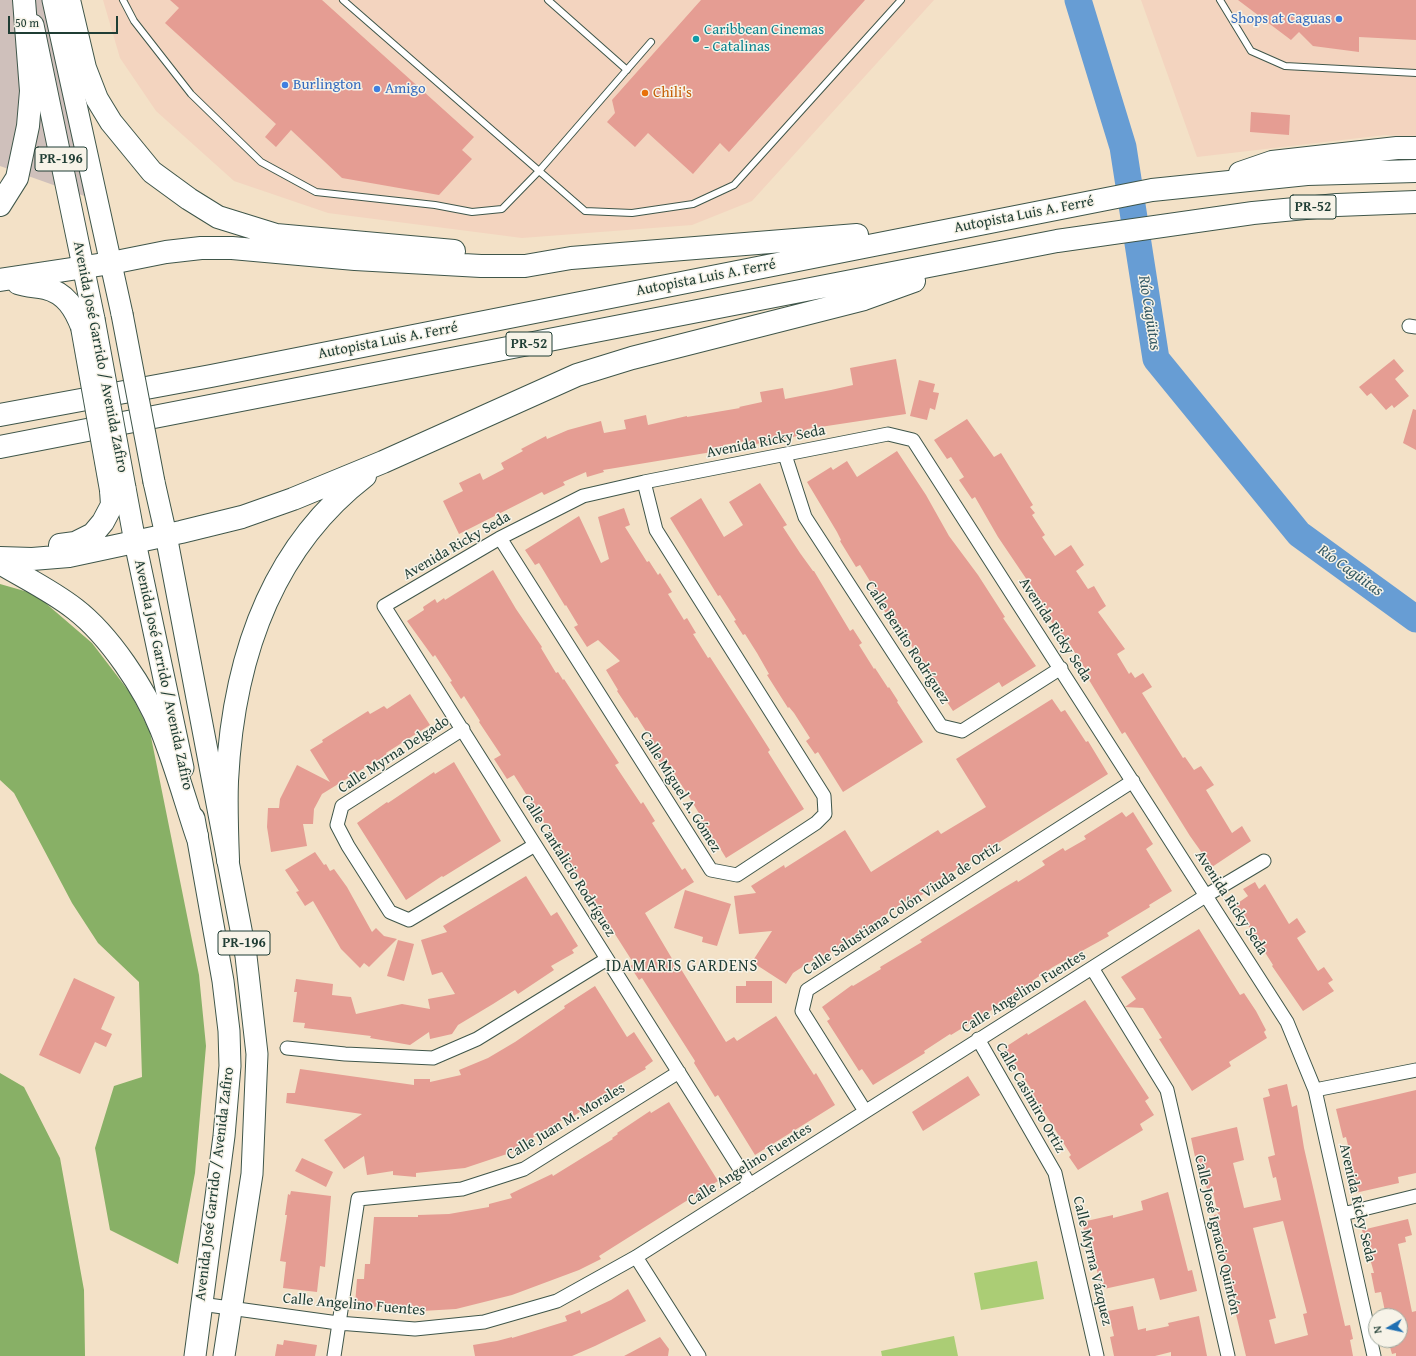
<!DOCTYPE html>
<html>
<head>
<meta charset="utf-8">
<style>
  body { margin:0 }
  #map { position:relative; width:1416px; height:1356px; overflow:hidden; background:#f3e1c7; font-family:"Gentium Book Plus",serif }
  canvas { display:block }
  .north { position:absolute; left:1368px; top:1308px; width:40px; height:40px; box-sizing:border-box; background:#f7f3e8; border:1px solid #a1aaa0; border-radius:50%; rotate:261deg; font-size:11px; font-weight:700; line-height:16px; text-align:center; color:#1f3d34 }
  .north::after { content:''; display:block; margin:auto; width:14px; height:18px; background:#1f6fb2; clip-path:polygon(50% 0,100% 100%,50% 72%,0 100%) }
  .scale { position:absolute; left:8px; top:16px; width:110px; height:18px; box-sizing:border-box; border:2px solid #1f3d34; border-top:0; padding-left:5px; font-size:12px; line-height:14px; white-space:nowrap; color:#1f3d34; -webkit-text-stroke:3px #f7f3e8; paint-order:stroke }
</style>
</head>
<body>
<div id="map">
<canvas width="1416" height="1356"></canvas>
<div class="north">N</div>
<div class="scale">50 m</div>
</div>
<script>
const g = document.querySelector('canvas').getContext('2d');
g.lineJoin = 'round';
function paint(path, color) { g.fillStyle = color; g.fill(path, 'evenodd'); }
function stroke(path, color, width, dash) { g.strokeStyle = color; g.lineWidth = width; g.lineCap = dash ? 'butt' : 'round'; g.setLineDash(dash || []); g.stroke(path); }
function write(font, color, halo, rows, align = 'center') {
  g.font = font + ' "Gentium Book Plus",serif'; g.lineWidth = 3; g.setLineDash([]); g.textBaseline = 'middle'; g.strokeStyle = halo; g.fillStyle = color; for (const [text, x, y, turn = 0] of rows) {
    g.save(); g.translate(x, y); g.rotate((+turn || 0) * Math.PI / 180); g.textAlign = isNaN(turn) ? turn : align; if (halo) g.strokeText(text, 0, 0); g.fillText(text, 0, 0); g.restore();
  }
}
paint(new Path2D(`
  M103 0H934L752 201 692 225 522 238 328 213 234 181 156 111 120 58Z
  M1141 0H1416V137L1385 135 1197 157Z`), '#f3d4bf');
paint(new Path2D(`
  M0 0H53L104 203 0 166Z`), '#cfc0bb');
paint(new Path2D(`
  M1037 1261 1044 1299 981 1310 974 1273Z
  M954 1336 958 1356H882L881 1351Z`), '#abcd75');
paint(new Path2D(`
  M0 584 35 594 92 643 131 694 150 732 199 975 206 1046 195 1173 178 1264 110 1230 95 1148 114 1086 142 1077 139 982 98 943 72 903 14 793 0 780Z
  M0 1073 24 1087 60 1158 84 1290 85 1356H0Z`), '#88b066');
stroke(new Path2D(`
  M1078 0 1123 147 1156 359 1299 534 1416 619`), '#679dd4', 27);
paint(new Path2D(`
  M170 0H322L474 137 462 150 472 159 439 195 342 178 291 130 276 147 265 137 276 124 165 23 179 8Z
  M701 0H865L729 152 720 143 693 174 648 133 635 147 607 122 615 113 612 100Z
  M1238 0H1416V40L1359 37V52L1313 46 1299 32 1291 40Z
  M1251 112 1290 115 1289 135 1250 132Z
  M896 359 906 414 807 429 808 434 746 446V441L723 445 724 450 603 470 604 472 587 477 586 472 563 482 565 485 544 495 542 492 459 534 443 501 463 491 459 483 480 473 483 480 504 469 501 463 523 451 521 449 546 436 547 439 568 430 601 421 604 433 626 429 624 420 646 415 648 425 687 416V417L740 408 739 407 762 402 760 392 783 388 785 399 831 390 853 385 850 368Z
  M1394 359 1404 371 1395 379 1409 396 1394 408 1392 405 1386 410 1371 393 1367 396 1359 387Z
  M919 380 935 384 933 392 939 393 935 410 930 408 927 420 910 416Z
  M1413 409 1416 410V450L1403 443Z
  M967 419 994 457 1001 453 1033 505 1030 507 1035 513 1032 515 1045 535 1042 537 1055 556 1071 545 1084 565 1076 571 1088 589 1094 586 1106 606 1098 612 1125 649 1117 654 1129 674 1131 672 1135 678 1143 673 1152 687 1142 693 1183 758 1185 757 1194 770 1201 766 1214 785 1206 790 1232 833 1242 826 1251 841 1212 867 1190 836 1125 732 1122 734 1089 680 1091 678 1063 634 1060 635 1047 615 1050 614 998 537 975 497 972 499 959 480 964 477 951 457 947 459 934 440Z
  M897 451 926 495 949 536 978 575 1005 617 1003 618 1036 666 1002 687 999 682 953 711 939 690 938 692 911 645 909 646 895 624 893 625 881 605 884 604 860 565 856 567 840 541 841 540 837 532 807 482 831 467 833 470 847 461 857 477Z
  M760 483 787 525 783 527 800 553 813 571H814L850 631 853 629 862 643 859 645 874 669 875 668 888 688 889 687 898 701 897 702 923 742 843 792 818 752 815 754 806 741 810 738 794 713 789 707 788 708 767 675 769 674 757 653 745 634 743 635 734 621 736 620 720 595 718 596 670 518 701 498 724 537 743 525 729 502Z
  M624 508 630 525 625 527 647 562 649 561 658 575 660 573 672 592 668 594 684 620 687 618 696 633 693 634 708 658 710 657 749 717 770 750 768 752 804 809 726 858 715 840 712 842 699 822 703 820 688 795 666 761 661 764 652 750 656 747 637 717 635 718 617 691 618 690 606 670 620 661 598 640 587 647 574 627 578 625 566 605 565 606 539 563 535 565 525 550 579 516 601 563 609 559 598 517Z
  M493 570 516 609 542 647 541 648 556 673 558 672 563 680 564 679 619 763 615 765 641 804 643 802 655 821 652 823 682 870 685 868 694 882 645 913 674 962 676 961 726 1042 734 1037 737 1041 776 1016 814 1075 816 1073 835 1105 755 1155 718 1095 715 1097 694 1063 695 1061 642 978 639 980 630 966 634 964 526 794 514 775 507 779 494 759 501 755 479 722 480 721 464 696 461 699 450 682 452 681 435 655 433 657 407 621 424 610 423 607 435 599 437 603 444 598 445 600Z
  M410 694 430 725 386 753 388 756 375 764 374 762 322 794 314 809 313 824H303L307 846 271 852 267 827 268 808H279L280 799 297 765 330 782 310 750 323 742 322 740 368 711 370 714 384 706 387 709Z
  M1052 699 1061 712 1065 710 1086 742 1088 741 1108 774 927 888 928 891 909 903 907 900 824 957 822 954 793 973 786 984 752 962 772 931 739 934 734 896 756 893 751 886 784 865 785 868 845 830 871 872 938 830 941 834 986 807 956 759Z
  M454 762 501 841 443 877 442 876 406 900 357 823 387 802 388 803 434 772 435 774Z
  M1122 812 1126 817 1133 812 1153 844 1146 849 1172 891 1149 905 1150 907 1107 933 1109 936 1053 967 1032 981 1034 984 951 1035 950 1034 924 1051 925 1053 873 1085 862 1069 859 1071 827 1021 830 1019 822 1007 852 985 853 986 881 969 880 967 922 942 920 940 1002 889 1017 880 1018 882 1045 865 1042 861 1063 848 1065 851 1086 839 1084 836Z
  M315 852 324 865 326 864 330 871 334 869 347 887 372 932 376 928 384 936 397 939 369 967 364 963 360 968 341 949 313 901 305 906 296 892 299 891 285 870Z
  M526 876 551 916 557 912 578 946 572 950 574 953 551 966 554 970 518 994 515 990 493 1004 458 1025 452 1034 430 1039 429 1032 410 1045 370 1038 371 1036 304 1028 305 1023 293 1022 297 992H294L296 979 333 984 332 995 351 997 356 1014 402 1004 430 1009 428 999 455 994 442 972 432 975 421 940 447 932 443 926Z
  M1255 882 1259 889 1265 884 1289 924 1297 918 1306 932 1297 938 1318 971 1324 967 1333 980 1328 983 1334 991 1303 1011 1272 966 1273 965 1235 905 1248 896 1243 889Z
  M685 890 731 904 717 946 702 942 703 937 674 928Z
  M1199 929 1240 995 1244 993 1256 1011 1266 1030 1264 1032 1267 1038 1229 1062 1231 1066 1192 1091 1159 1039 1162 1038 1143 1008 1125 1007 1136 999 1121 977Z
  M398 940 414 944 404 981 387 976Z
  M74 978 115 997 101 1029 112 1034 106 1047 95 1042 80 1074 39 1055Z
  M746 981H772V1003H736V986H746Z
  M595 986 627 1037 634 1032 653 1061 645 1067 646 1069 589 1103 591 1105 572 1117 571 1115 550 1127 519 1146V1149L510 1153 465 1168 416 1173V1177L393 1175V1171L367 1175 364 1156 344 1169 324 1140 362 1114 286 1103 287 1093H295L300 1069 414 1085V1079H430V1082L461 1075 459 1070 488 1058 515 1042 565 1008 564 1006Z
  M1085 1000 1149 1098 1145 1101 1154 1115 1140 1124 1143 1130 1078 1170 1069 1157 1071 1155 1032 1093 1033 1092 1004 1048 1027 1033 1028 1035Z
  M968 1076 980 1095 923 1131 912 1112Z
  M1287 1084 1292 1107 1297 1105 1304 1148 1345 1326 1350 1325 1353 1339 1350 1340 1353 1356H1246L1218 1239 1214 1215 1218 1214 1213 1192 1208 1193 1202 1170 1198 1171 1191 1138 1237 1127 1244 1160 1233 1163 1244 1208 1281 1200 1276 1177 1273 1178 1268 1157 1275 1155 1263 1098 1270 1096 1268 1089ZM1283 1221 1307 1313 1303 1314 1308 1335 1275 1344 1269 1320 1276 1318 1253 1228Z
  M1416 1090V1173L1398 1177 1399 1183 1355 1193 1354 1188 1349 1189 1343 1164 1352 1162 1346 1137 1343 1138 1336 1109Z
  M669 1102 718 1181 599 1256 601 1259 579 1270 512 1295 456 1309 422 1311 355 1305 357 1279H364L365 1264H370L374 1217H418V1215L449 1214 489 1207V1204L512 1198 510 1194 552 1174 553 1176 613 1139 612 1138 618 1134 617 1133 650 1111 651 1113Z
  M302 1158 333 1172 326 1187 295 1171Z
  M291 1191 331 1196 325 1267 320 1266 317 1292 283 1288 286 1262 280 1261 287 1215H285L288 1194 290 1195Z
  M1168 1192 1188 1271 1192 1270 1197 1291 1160 1300 1154 1278 1104 1289 1103 1283H1100L1094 1258 1091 1259 1082 1222 1113 1215V1218L1143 1210 1141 1201Z
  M1408 1219 1412 1235 1405 1237 1406 1242 1398 1244 1412 1312 1416 1311V1356H1396V1353L1392 1354 1388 1340H1400V1316H1386L1381 1292 1375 1293 1371 1273H1374L1362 1230Z
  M628 1289 646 1321 595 1346 572 1356H475L473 1345 497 1341 512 1337V1338L567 1321 565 1316 580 1310 581 1314 611 1300Z
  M1133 1306 1138 1330 1146 1328V1331L1169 1326 1168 1323 1199 1316 1207 1356H1171V1352L1155 1356H1114L1110 1337 1114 1336 1108 1311Z
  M660 1337 669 1349 668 1356H624Z
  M284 1340 317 1345 315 1356H275L277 1344 283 1345Z`), '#e59d93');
const lane = new Path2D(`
  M123 0 134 21 191 94 261 162 316 192 435 205 472 212 502 209 539 171 651 42
  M343 0 585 211 632 213 693 204 734 185 901 0
  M548 0 627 70
  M1220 0 1251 51 1285 66 1416 73`);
const street = new Path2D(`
  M1409 326 1416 327
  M785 455 805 517 941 726 962 731 1061 668
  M500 538 711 870 737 875 816 823 825 814 824 796 656 530 644 482
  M463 729 342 806 337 825 348 846 390 912 409 920 535 845
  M1092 968 1167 1090 1228 1356
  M978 1039 1055 1173 1097 1356
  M287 1048 345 1054 433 1058 477 1039 607 959
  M1315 1090 1416 1070
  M865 1111 802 1011 807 990 1133 781
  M750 1185 384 606 500 538 583 496 644 482 888 434 913 440 1287 1022 1315 1090 1374 1356
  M1343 1214 1416 1196
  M636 1257 699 1356
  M201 1304 338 1323 415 1329 484 1322 557 1301 636 1257 1207 895 1264 861
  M334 1356 358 1199 462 1189 524 1169 679 1072`);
const primary = new Path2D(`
  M53 0 122 314
  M33 25 94 319
  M154 482 166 535 246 956 257 1054 252 1174 224 1356
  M125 488 135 542 183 768
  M194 818 223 981 229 1031 230 1066 224 1136 195 1356`);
const highway = new Path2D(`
  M69 0 85 68 97 99 111 122 152 172 189 199 218 217 276 235 454 251
  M1240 173 1272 162 1397 148H1416
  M0 205 17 178 28 126 31 91 24 0
  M0 280 111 263 166 252 201 248H232L355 259 481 266H525L571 258 857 235
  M18 283C27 286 36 286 45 288 66 293 75 309 82 327
  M0 415 211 376 1152 190 1307 174 1416 171
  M0 447 1057 241 1253 213 1337 205 1416 202
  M60 545 75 543 93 534 103 522 112 505 111 490
  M0 558 32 559 69 556 181 532 242 517 293 499 383 462 577 375 632 358 864 299 914 281
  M0 563C25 578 52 591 75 609 109 635 145 689 161 729 175 764 185 800 197 836
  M228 860C227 833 226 807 227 781 233 663 269 550 365 476`);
stroke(lane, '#3f564a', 8);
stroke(street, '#3f564a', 15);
stroke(primary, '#3f564a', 23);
stroke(highway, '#3f564a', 24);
stroke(lane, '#fff', 6);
stroke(street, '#fff', 13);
stroke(primary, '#fff', 21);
stroke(highway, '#fff', 22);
const primaryBridge = new Path2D(`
  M122 314 154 482
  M94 319 125 488`);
const highwayBridge = new Path2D(`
  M82 327 111 490`);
stroke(primaryBridge, '#3f564a', 23, []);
stroke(highwayBridge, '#3f564a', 24, []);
stroke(primaryBridge, '#fff', 21);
stroke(highwayBridge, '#fff', 22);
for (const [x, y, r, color] of [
  [1339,19,4,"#3f7fe0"],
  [696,39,4,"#0f9aa8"],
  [285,85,4,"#3f7fe0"],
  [377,89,4,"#3f7fe0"],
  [645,93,4,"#e8710a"]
]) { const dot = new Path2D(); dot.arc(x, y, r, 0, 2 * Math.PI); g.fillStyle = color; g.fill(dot); stroke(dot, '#f7f3e8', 1.5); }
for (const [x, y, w] of [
  [61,159,52],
  [1313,207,46],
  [529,344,46],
  [244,943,52]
]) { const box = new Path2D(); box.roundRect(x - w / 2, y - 12, w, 24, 3); g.fillStyle = '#f7f3e8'; g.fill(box); stroke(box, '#1f3d34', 1); }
write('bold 14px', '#1f3d34', null, [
  ["PR-196",61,159],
  ["PR-52",1313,207],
  ["PR-52",529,344],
  ["PR-196",244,943]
]);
write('15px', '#366cbe', '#f7f3e8', [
  ["Shops at Caguas",1331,19,"right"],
  ["Burlington",293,85],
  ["Amigo",385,89]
], 'left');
write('15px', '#0d838f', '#f7f3e8', [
  ["Caribbean Cinemas",704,30],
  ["- Catalinas",704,47]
], 'left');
write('15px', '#c56008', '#f7f3e8', [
  ["Chili's",653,93]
], 'left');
write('15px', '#1f3d34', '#f7f3e8', [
  ["Autopista Luis A. Ferré",1024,215,-11],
  ["Autopista Luis A. Ferré",706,278,-11],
  ["Autopista Luis A. Ferré",388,341,-11],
  ["Avenida José Garrido / Avenida Zafiro",100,357,79],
  ["Avenida Ricky Seda",766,442,-11],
  ["Avenida Ricky Seda",457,546,-30],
  ["Avenida Ricky Seda",1055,630,57],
  ["Calle Benito Rodríguez",907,643,57],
  ["Avenida José Garrido / Avenida Zafiro",163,675,78],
  ["Calle Myrna Delgado",394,755,-33],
  ["Calle Miguel A. Gómez",680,792,58],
  ["Calle Cantalicio Rodríguez",568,866,58],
  ["Avenida Ricky Seda",1231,903,57],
  ["Calle Salustiana Colón Viuda de Ortiz",902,909,-33],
  ["Calle Angelino Fuentes",1024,992,-32],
  ["Calle Casimiro Ortiz",1030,1098,60],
  ["Calle Juan M. Morales",566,1122,-31],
  ["Calle Angelino Fuentes",750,1165,-32],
  ["Avenida José Garrido / Avenida Zafiro",215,1184,-83],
  ["Avenida Ricky Seda",1357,1203,77],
  ["Calle José Ignacio Quintón",1217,1235,77],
  ["Calle Myrna Vázquez",1092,1261,77],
  ["Calle Angelino Fuentes",354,1305,5]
]);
write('italic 16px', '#355a64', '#f7f3e8', [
  ["Río Cagüitas",1149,313,81],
  ["Río Cagüitas",1350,571,36]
]);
g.letterSpacing = '1px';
write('16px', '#1f3d34', '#f7f3e8', [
  ["IDAMARIS GARDENS",682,967]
]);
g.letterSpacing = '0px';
</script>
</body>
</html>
